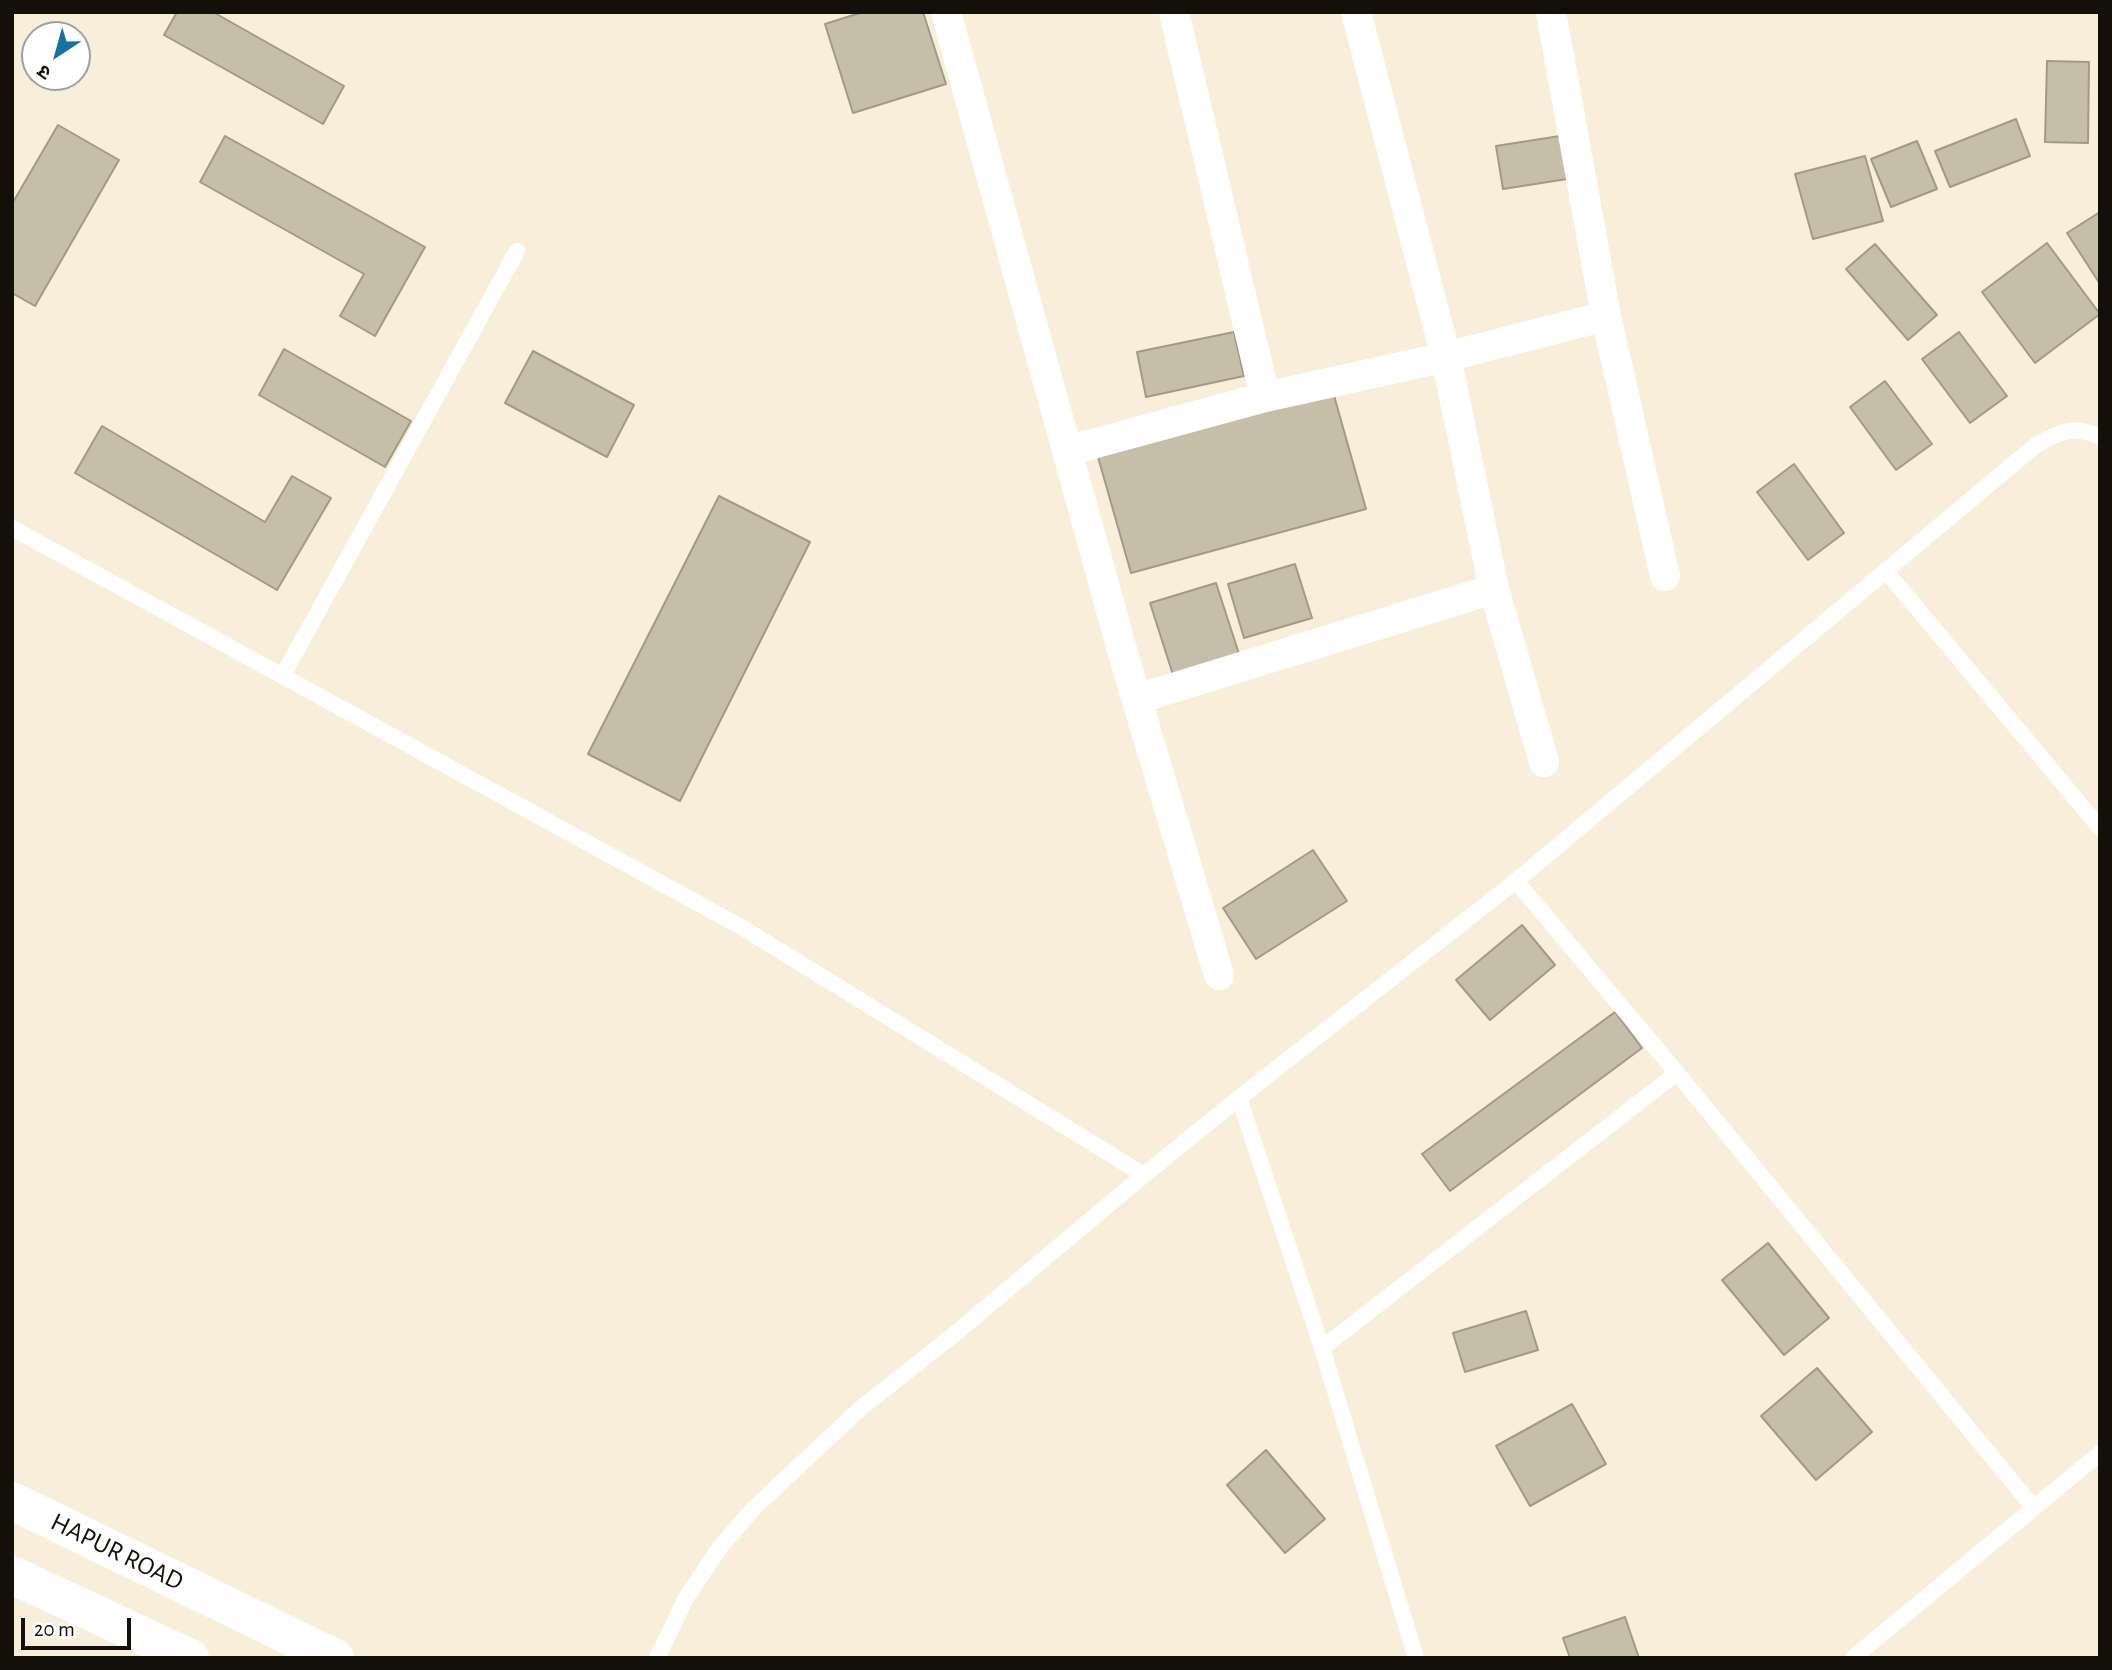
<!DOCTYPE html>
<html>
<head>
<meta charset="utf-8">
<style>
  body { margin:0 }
  #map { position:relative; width:2112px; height:1670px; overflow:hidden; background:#f8eeda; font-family:"Alegreya Sans","Noto Sans Devanagari",sans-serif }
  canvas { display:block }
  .frame { position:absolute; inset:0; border:14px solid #131009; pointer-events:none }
  .north { position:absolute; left:21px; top:21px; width:70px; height:70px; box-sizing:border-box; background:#fff; border:2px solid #a19f9d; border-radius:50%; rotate:216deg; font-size:19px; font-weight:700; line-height:28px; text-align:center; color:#131009 }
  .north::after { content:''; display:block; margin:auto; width:24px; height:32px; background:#1673a1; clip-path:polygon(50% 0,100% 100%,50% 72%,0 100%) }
  .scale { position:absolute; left:21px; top:1618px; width:110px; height:32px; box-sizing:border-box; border:4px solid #131009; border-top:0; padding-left:9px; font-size:21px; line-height:24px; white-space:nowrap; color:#131009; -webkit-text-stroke:5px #fff; paint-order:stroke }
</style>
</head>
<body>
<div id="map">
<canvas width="2112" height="1670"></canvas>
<div class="frame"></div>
<div class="north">उ</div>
<div class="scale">20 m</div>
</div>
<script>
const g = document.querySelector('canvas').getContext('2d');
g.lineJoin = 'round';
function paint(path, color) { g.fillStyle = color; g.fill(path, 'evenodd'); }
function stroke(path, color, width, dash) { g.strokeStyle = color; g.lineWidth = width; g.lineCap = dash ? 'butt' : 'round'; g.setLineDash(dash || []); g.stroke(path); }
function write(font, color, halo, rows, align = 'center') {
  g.font = font + ' "Alegreya Sans",sans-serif'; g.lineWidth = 6; g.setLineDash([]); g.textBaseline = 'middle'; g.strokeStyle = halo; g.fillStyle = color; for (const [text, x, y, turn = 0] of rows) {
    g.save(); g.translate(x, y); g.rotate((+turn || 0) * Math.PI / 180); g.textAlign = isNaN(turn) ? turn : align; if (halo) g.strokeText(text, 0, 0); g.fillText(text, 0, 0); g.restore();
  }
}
const building = new Path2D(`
  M177 12H213L344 86 323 124 164 35Z
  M863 12H923L946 84 853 113 825 24Z
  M2047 61 2089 62 2088 143 2045 142Z
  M2016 119 2030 156 1950 187 1935 151Z
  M58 125 119 160 35 306 12 293V204Z
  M225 136 425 247 375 336 340 316 364 274 200 182Z
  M1560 136 1567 179 1503 189 1496 146Z
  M1917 141 1937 189 1891 207 1871 159Z
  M1865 156 1883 221 1813 239 1795 174Z
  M2100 212V284L2067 233Z
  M2047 243 2100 314 2035 363 1982 292Z
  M1875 244 1937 315 1908 340 1846 269Z
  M1234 332 1244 376 1146 397 1137 352Z
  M1959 332 2007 396 1970 423 1922 359Z
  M284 349 411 421 385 467 259 395Z
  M533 351 634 405 607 457 505 403Z
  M1885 381 1932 444 1896 470 1850 407Z
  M1333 392 1366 509 1131 573 1098 457Z
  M102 426 265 522 292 476 331 498 277 590 75 473Z
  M1794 464 1844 533 1808 560 1757 492Z
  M719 496 810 542 680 801 588 754Z
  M1295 564 1312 618 1244 638 1228 584Z
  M1216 583 1241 660 1175 681 1150 603Z
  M1313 850 1347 901 1256 959 1223 908Z
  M1522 925 1555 965 1490 1020 1456 980Z
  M1615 1012 1642 1048 1450 1191 1422 1154Z
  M1768 1243 1829 1318 1784 1355 1722 1280Z
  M1526 1311 1538 1350 1465 1372 1453 1333Z
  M1817 1368 1872 1432 1816 1480 1761 1416Z
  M1572 1404 1606 1464 1530 1506 1496 1446Z
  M1266 1450 1325 1519 1285 1553 1227 1485Z
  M1625 1617 1639 1658H1570L1563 1638Z`);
paint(building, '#c7beaa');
stroke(building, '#a29a86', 2);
stroke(new Path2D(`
  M12 528 743 928 1144 1175
  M1886 571 2100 828
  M283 675 517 251
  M1516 881 1677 1073 2033 1507
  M1239 1098 1322 1348 1416 1658
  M1322 1348 1677 1073
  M657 1658 686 1598 720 1547 754 1508 861 1408 951 1337 1144 1175 1239 1098 1516 881 2036 445C2060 432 2073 424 2100 437
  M1853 1658 2100 1453`), '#fff', 16);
stroke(new Path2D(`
  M946 12 1124 657 1219 975
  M1174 12 1265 397
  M1356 12 1446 357 1494 589 1544 762
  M1551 12 1606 316 1665 576
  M1067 451 1265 397 1446 357 1606 316
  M1137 699 1494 589`), '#fff', 30);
stroke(new Path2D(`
  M12 1501 335 1658
  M12 1575 190 1658`), '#fff', 38);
write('26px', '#131009', '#fff', [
  ["HAPUR ROAD",117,1552,26]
]);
</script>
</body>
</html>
